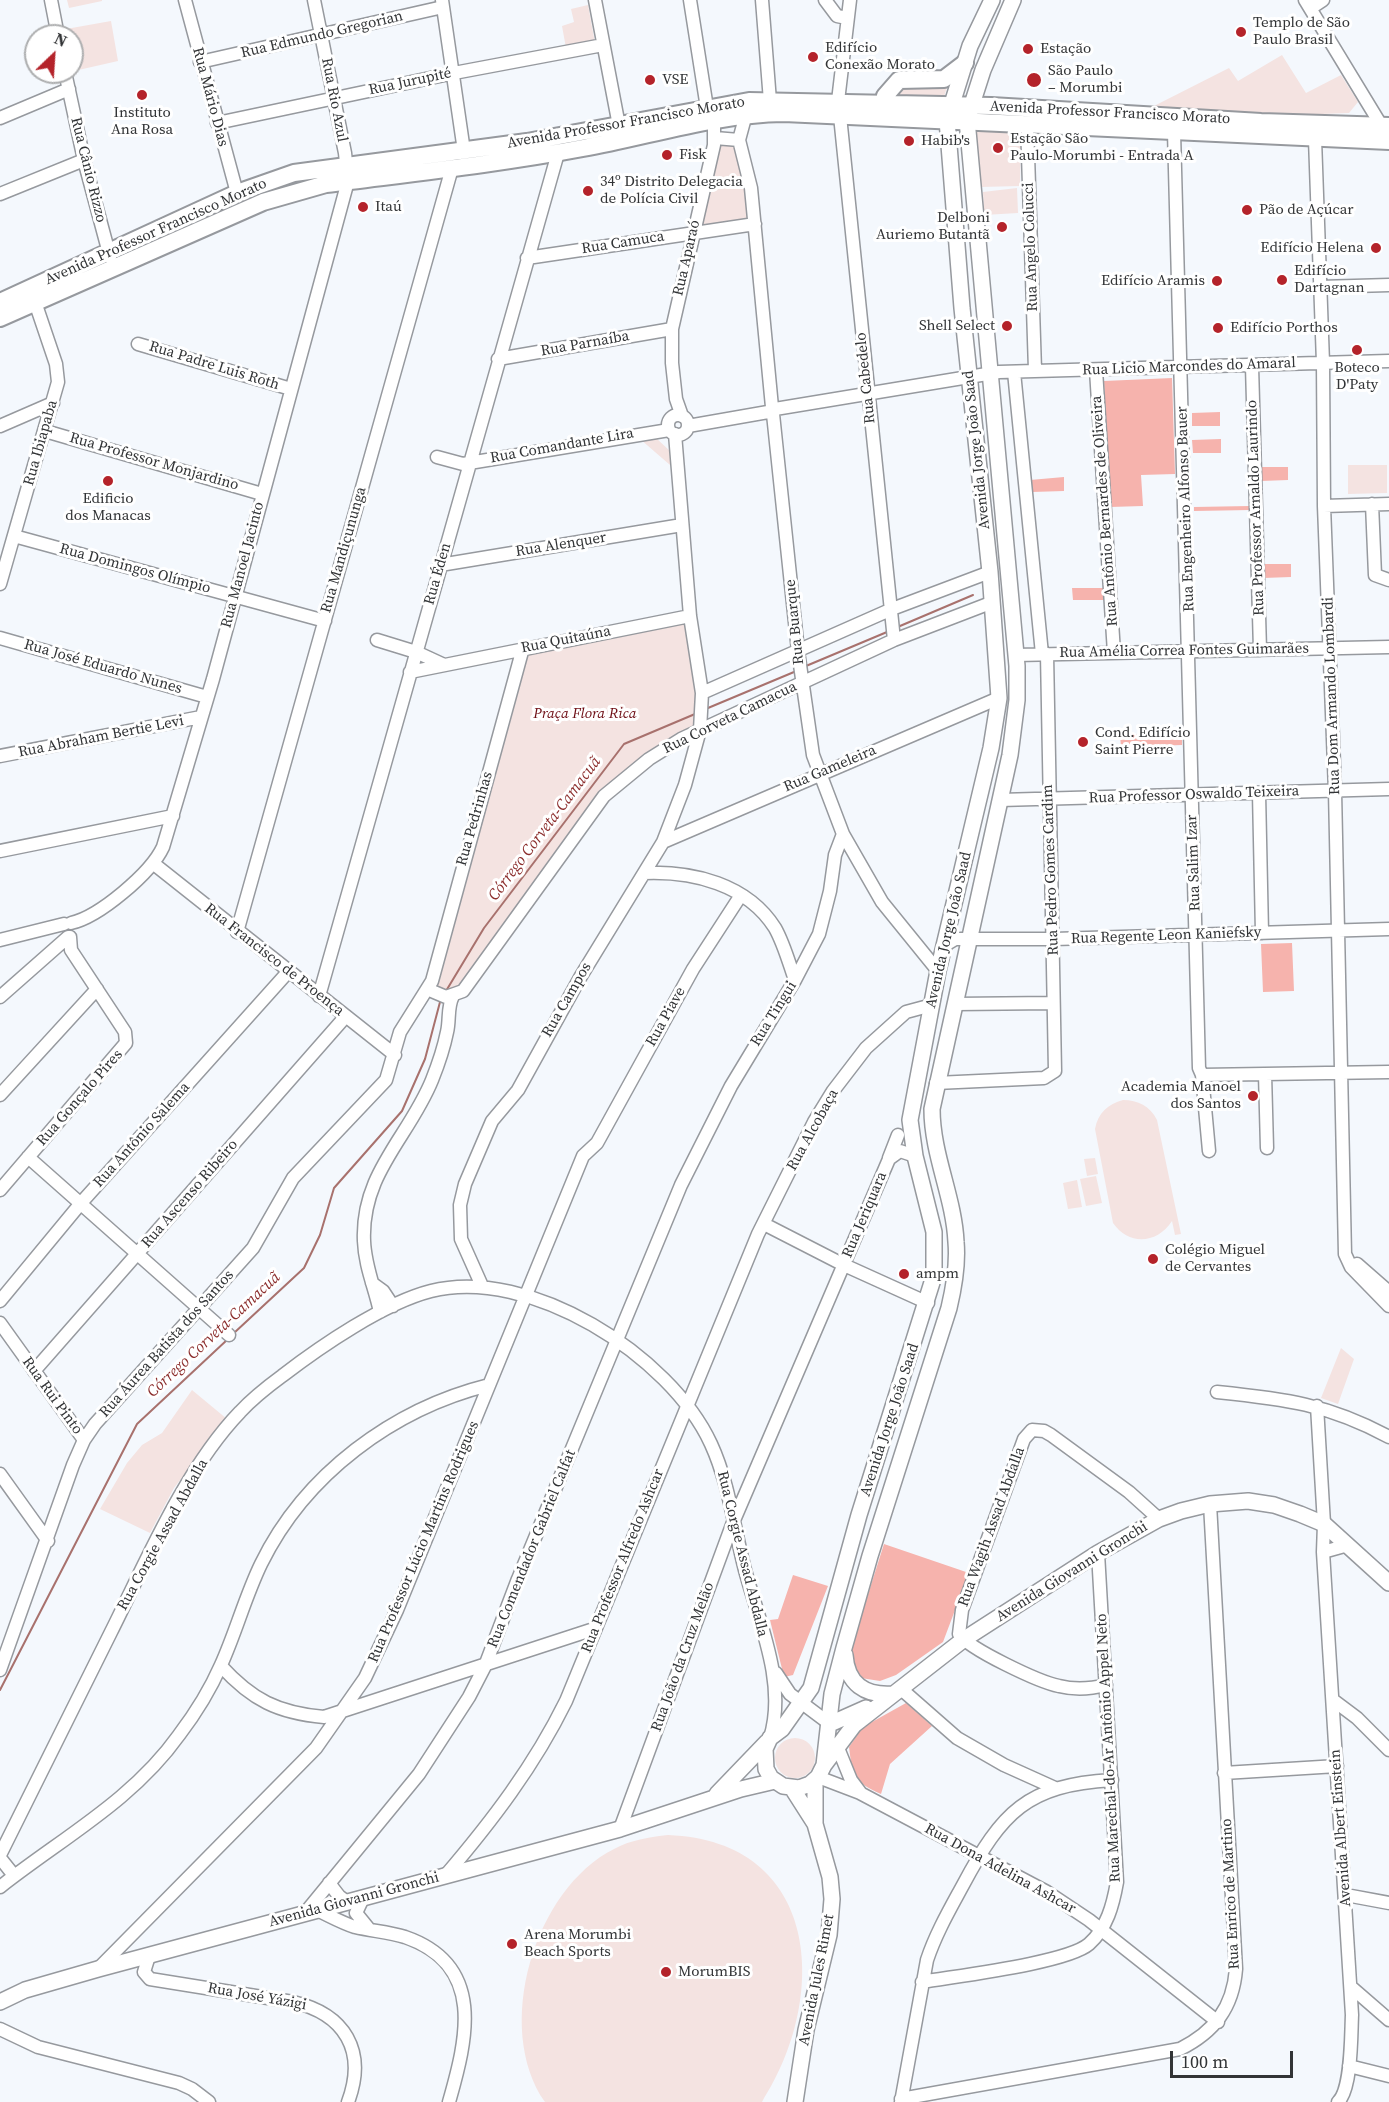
<!DOCTYPE html>
<html>
<head>
<meta charset="utf-8">
<style>
  body { margin:0 }
  #map { position:relative; width:1389px; height:2102px; overflow:hidden; background:#f4f8fd; font-family:"Source Serif 4",serif }
  canvas { display:block }
  .north { position:absolute; left:24px; top:24px; width:60px; height:60px; box-sizing:border-box; background:#fff; border:2px solid #adaeaf; border-radius:50%; rotate:25deg; font-size:16px; font-weight:700; line-height:24px; text-align:center; color:#323436 }
  .north::after { content:''; display:block; margin:auto; width:21px; height:27px; background:#b4232a; clip-path:polygon(50% 0,100% 100%,50% 72%,0 100%) }
  .scale { position:absolute; left:1170px; top:2051px; width:123px; height:27px; box-sizing:border-box; border:3px solid #323436; border-top:0; padding-left:8px; font-size:18px; line-height:21px; white-space:nowrap; color:#323436; -webkit-text-stroke:4px #fff; paint-order:stroke }
</style>
</head>
<body>
<div id="map">
<canvas width="1389" height="2102"></canvas>
<div class="north">N</div>
<div class="scale">100 m</div>
</div>
<script>
const g = document.querySelector('canvas').getContext('2d');
g.lineJoin = 'round';
function paint(path, color) { g.fillStyle = color; g.fill(path, 'evenodd'); }
function stroke(path, color, width, dash) { g.strokeStyle = color; g.lineWidth = width; g.lineCap = dash ? 'butt' : 'round'; g.setLineDash(dash || []); g.stroke(path); }
function write(font, color, halo, rows, align = 'center') {
  g.font = font + ' "Source Serif 4",serif'; g.lineWidth = 6; g.setLineDash([]); g.textBaseline = 'middle'; g.strokeStyle = halo; g.fillStyle = color; for (const [text, x, y, turn = 0] of rows) {
    g.save(); g.translate(x, y); g.rotate((+turn || 0) * Math.PI / 180); g.textAlign = isNaN(turn) ? turn : align; if (halo) g.strokeText(text, 0, 0); g.fillText(text, 0, 0); g.restore();
  }
}
paint(new Path2D(`
  M67 0H102V1L69 8Z
  M588 5 595 43 566 48 562 26 574 22 571 9Z
  M111 21 118 61 74 71 72 36H67L66 29Z
  M1282 55 1306 93 1341 75 1358 102 1349 113 1296 115 1152 107 1229 68 1238 81Z
  M901 84H948L943 100 895 96Z
  M1021 127 1020 186 981 187 975 129Z
  M732 140 747 182 750 224 700 232 720 143Z
  M1017 188 1018 213 984 215 983 192Z
  M655 437 671 452 670 465 640 439Z
  M1387 465V493L1348 494V465Z
  M690 616 700 730 625 777 456 995 427 989 523 648Z
  M1123 1100C1138 1100 1150 1106 1157 1120L1181 1234 1175 1235 1172 1221C1157 1244 1129 1246 1113 1223L1095 1129C1098 1113 1108 1104 1123 1100Z
  M1095 1158 1098 1174 1087 1176 1084 1159Z
  M1096 1176 1102 1203 1086 1206 1080 1179Z
  M1077 1180 1082 1207 1068 1209 1063 1183Z
  M1341 1348 1354 1359 1338 1404 1321 1398Z
  M192 1390 227 1419 174 1488 150 1533 100 1509 127 1463 142 1445 162 1433Z
  M775 1758a20 20 0 1 1 40 0a20 20 0 1 1-40 0Z
  M668 1835C821 1841 830 1997 762 2102H545C493 2028 534 1889 614 1849 630 1840 650 1837 668 1835Z`), '#f4e3e1');
paint(new Path2D(`
  M1172 378 1175 474 1141 475 1143 506 1110 507 1104 381Z
  M1220 412V426H1192V413Z
  M1221 439V453H1193L1192 440Z
  M1260 467H1288V480L1261 481Z
  M1064 477V491L1032 492 1030 480Z
  M1250 506V510L1194 511V507Z
  M1263 564H1291V577L1263 578Z
  M1072 588H1104L1105 600H1073Z
  M1182 733V745L1121 747 1120 735Z
  M1292 943 1294 991 1263 992 1261 944Z
  M884 1544 969 1573 943 1642 896 1675 880 1681 861 1678 851 1663V1648Z
  M793 1575 828 1586 793 1675 784 1677 770 1620 778 1619Z
  M906 1703 932 1726 890 1764 881 1794C853 1781 853 1778 849 1747L863 1727Z`), '#f6b3ad');
stroke(new Path2D(`
  M900 626 973 595
  M806 666 887 632
  M708 708 794 672
  M446 991 484 928 624 744 695 714
  M234 1333 304 1268 320 1235 334 1188 402 1111 425 1059 440 1002
  M0 1690 137 1424 228 1339`), '#a8716d', 2);
const minor = new Path2D(`
  M51 0 58 36
  M185 0 237 193
  M442 0 464 151
  M595 0 620 131
  M690 0 707 108
  M762 0 770 101
  M825 0 837 16 847 18
  M1305 0 1381 125
  M1311 8 1323 0
  M200 62 443 7
  M65 72 84 160 110 257
  M838 101 850 0
  M746 114 739 140 751 188 772 407
  M840 116 894 640
  M0 118 69 89
  M217 123 454 73 603 45
  M1027 124 1035 370
  M1174 132 1199 1068 1202 1075 1209 1151
  M715 138 739 140
  M1315 139 1323 363 1324 506 1335 791 1345 1254 1351 1267 1389 1306
  M0 194 84 160
  M527 258 755 224
  M1320 287 1389 285
  M138 344 291 389
  M498 359 672 329
  M1252 366 1260 650
  M1096 370 1114 653
  M1014 372 1042 654
  M775 409 999 372 1389 361
  M773 414 798 651 813 755 843 834 882 902 938 971
  M668 425a10 10 0 1 1 20 0a10 10 0 1 1-20 0Z
  M682 416 676 399 672 363V329L714 145V119
  M0 426 53 403
  M688 426 768 412
  M45 431 262 494
  M437 457 463 464 669 430
  M1372 504 1375 575 1389 580
  M1324 506 1389 504
  M14 536 325 621
  M440 565 682 525
  M0 584 58 382 56 364 35 302
  M0 638 207 697
  M377 640 416 652 442 664
  M1016 655 1389 647
  M410 672 690 616
  M702 693 892 609 990 572
  M0 756 201 717
  M1259 793 1262 933
  M1000 800 1389 789
  M663 842 999 698
  M0 851 173 816
  M154 864 395 1055
  M644 873C693 871 747 884 775 928 784 944 789 963 795 980
  M71 923C99 917 151 873 163 847L213 679 348 181 345 153 314 0
  M237 932 452 168
  M0 940 64 924
  M945 945 955 939H1054L1389 929
  M427 989 432 981 523 648
  M319 996 558 153
  M0 997 68 937
  M955 1004 1053 1003
  M1265 1074 1267 1148
  M1202 1075 1389 1072
  M936 1083 1044 1078 1055 1071 1047 654
  M0 1095 97 989
  M28 1157 229 1335
  M889 1158 898 1135
  M0 1190 126 1043 125 1032 71 950 70 937
  M764 1224 844 1265 928 1303
  M1357 1264 1389 1292
  M372 1283 383 1291 393 1306
  M482 1286 461 1239 460 1205 465 1184 492 1121 518 1090 581 976 663 842 685 785 700 730 702 693 690 616 675 434
  M0 1301 81 1203 288 972
  M380 1312C375 1288 365 1267 364 1241 361 1173 409 1137 432 1080 438 1065 444 1047 447 1032 450 1020 447 1007 453 996
  M0 1323 84 1440
  M34 1371 346 1016
  M1217 1392C1285 1399 1328 1404 1389 1437
  M1317 1406 1324 1524 1323 1552 1352 2015C1351 2034 1352 2089 1338 2102
  M0 1474 48 1541
  M1323 1552 1348 1545
  M221 1666C252 1700 278 1713 324 1717L594 1629
  M0 1670 73 1465 84 1440 95 1424 253 1248 293 1178 386 1080 400 1032 427 989 446 997 463 991 604 796 649 759 681 739 894 640 993 602
  M776 1673 790 1694 830 1724
  M1106 1685C1090 1689 1075 1690 1059 1686 1039 1682 969 1649 959 1634L962 1610 1024 1439 1032 1430 1044 1431 1051 1435 1129 1492 1159 1519
  M900 1688 957 1738 1004 1765 1055 1788
  M1333 1700 1357 1718 1389 1750
  M838 1748 851 1780 860 1792
  M1224 1773 1337 1766
  M818 1777 860 1793 1047 1892 1089 1920 1218 2022
  M620 1829 732 1525 889 1159 900 1151 915 1156
  M0 1855C37 1781 74 1706 111 1632 146 1562 185 1469 240 1412 252 1399 267 1387 282 1376 321 1346 384 1303 431 1291 529 1266 670 1355 711 1444 729 1483 734 1528 745 1570 759 1622 787 1684 770 1738
  M0 1858 12 1873
  M445 1876C492 1821 534 1766 566 1701L758 1234 814 1122 833 1091 866 1048 906 1012 932 1005
  M329 1883 339 1896 347 1902
  M0 1887C62 1838 132 1801 179 1735 195 1714 210 1690 221 1665 236 1632 245 1597 261 1564 305 1474 393 1409 489 1385
  M1346 1895 1389 1903
  M363 1898 356 1913 369 1929
  M317 1910C330 1916 342 1923 355 1927 372 1931 389 1932 405 1937 486 1965 467 2039 449 2102
  M305 1913 419 1774 469 1697 485 1666 518 1579 681 1185 731 1086 795 980 819 934 830 891 835 855 843 834
  M149 1956 144 1972 150 1979 293 2002C345 2014 367 2051 348 2102
  M98 1969 316 1748 365 1678 397 1610 583 1156 597 1143 693 969 741 895
  M922 1982C956 1976 1067 1963 1089 1944 1107 1928 1113 1905 1117 1882L1098 1553
  M1351 1987 1389 2020
  M0 2029 38 2047 179 2083 192 2089 209 2102
  M1349 2066 1389 2076
  M901 2099 1180 2049C1214 2032 1233 2008 1236 1969L1210 1504
  M901 2102 927 1960C936 1933 950 1909 963 1885 1002 1812 1027 1785 1112 1780`);
const major = new Path2D(`
  M992 0 970 46 947 120 962 308 990 572 999 698 991 748 938 971 910 1120 915 1156 934 1232V1276L859 1515 811 1688 782 1729 770 1738 765 1749 766 1769 771 1778 783 1786 799 1788 810 1784 818 1777 824 1765 832 1694 844 1648 870 1556 949 1308C954 1287 958 1264 956 1242 954 1197 932 1155 932 1109L1010 755 1017 700V666L967 120 983 70 1013 0
  M845 1655C847 1684 865 1696 893 1694
  M830 1724 866 1708
  M824 1765 854 1725 963 1640 1098 1553 1159 1519 1181 1511 1210 1504 1248 1501 1274 1505 1300 1514 1324 1524 1389 1583
  M792 1788 815 1824
  M717 1794 767 1742
  M0 2002 25 1990 98 1969 620 1829 741 1789 775 1781
  M795 2102 806 2030 829 1935 832 1899 830 1877 815 1824V1780`);
const highway = new Path2D(`
  M882 110 885 96 899 80 944 79 965 63
  M0 302 237 193 294 173 527 142 749 101 991 106 1261 122 1389 126
  M0 318 263 202 326 184C412 173 498 164 583 148 650 136 715 114 784 113L1389 141`);
stroke(minor, '#96999e', 15);
stroke(major, '#96999e', 18);
stroke(highway, '#96999e', 20);
stroke(minor, '#fff', 12);
stroke(major, '#fff', 15);
stroke(highway, '#fff', 16);
for (const [x, y, r, color] of [
  [1241,32,6,"#b4232a"],
  [1028,49,6,"#b4232a"],
  [813,57,6,"#b4232a"],
  [650,80,6,"#b4232a"],
  [1034,80,8,"#b4232a"],
  [142,95,6,"#b4232a"],
  [909,141,6,"#b4232a"],
  [998,148,6,"#b4232a"],
  [667,155,6,"#b4232a"],
  [588,191,6,"#b4232a"],
  [363,207,6,"#b4232a"],
  [1247,210,6,"#b4232a"],
  [1002,227,6,"#b4232a"],
  [1376,248,6,"#b4232a"],
  [1282,280,6,"#b4232a"],
  [1217,281,6,"#b4232a"],
  [1007,326,6,"#b4232a"],
  [1218,328,6,"#b4232a"],
  [1357,350,6,"#b4232a"],
  [108,481,6,"#b4232a"],
  [1083,742,6,"#b4232a"],
  [1253,1096,6,"#b4232a"],
  [1153,1259,6,"#b4232a"],
  [904,1274,6,"#b4232a"],
  [512,1944,6,"#b4232a"],
  [666,1972,6,"#b4232a"]
]) { const dot = new Path2D(); dot.arc(x, y, r, 0, 2 * Math.PI); g.fillStyle = color; g.fill(dot); stroke(dot, '#fff', 2); }
write('15px', '#323436', '#fff', [
  ["Templo de São",1253,23],
  ["Paulo Brasil",1253,40],
  ["Edifício",825,48],
  ["Conexão Morato",825,65],
  ["Estação",1040,49],
  ["São Paulo",1048,71],
  ["– Morumbi",1048,88],
  ["VSE",662,80],
  ["Instituto",142,113,"center"],
  ["Ana Rosa",142,130,"center"],
  ["Estação São",1010,139],
  ["Paulo-Morumbi - Entrada A",1010,156],
  ["Habib's",921,141],
  ["Fisk",679,155],
  ["34º Distrito Delegacia",600,182],
  ["de Polícia Civil",600,199],
  ["Itaú",375,207],
  ["Pão de Açúcar",1259,210],
  ["Delboni",990,218,"right"],
  ["Auriemo Butantã",990,235,"right"],
  ["Edifício Helena",1364,248,"right"],
  ["Edifício",1294,271],
  ["Dartagnan",1294,288],
  ["Edifício Aramis",1205,281,"right"],
  ["Shell Select",995,326,"right"],
  ["Edifício Porthos",1230,328],
  ["Boteco",1357,368,"center"],
  ["D'Paty",1357,385,"center"],
  ["Edificio",108,499,"center"],
  ["dos Manacas",108,516,"center"],
  ["Cond. Edifício",1095,733],
  ["Saint Pierre",1095,750],
  ["Academia Manoel",1241,1087,"right"],
  ["dos Santos",1241,1104,"right"],
  ["Colégio Miguel",1165,1250],
  ["de Cervantes",1165,1267],
  ["ampm",916,1274],
  ["Arena Morumbi",524,1935],
  ["Beach Sports",524,1952],
  ["MorumBIS",678,1972]
], 'left');
write('15px', '#323436', '#fff', [
  ["Rua Edmundo Gregorian",322,35,-13],
  ["Rua Jurupité",410,82,-12],
  ["Rua Mário Dias",210,97,75],
  ["Rua Rio Azul",334,100,79],
  ["Avenida Professor Francisco Morato",1110,113,3],
  ["Avenida Professor Francisco Morato",626,123,-10],
  ["Rua Cânio Rizzo",88,170,76],
  ["Avenida Professor Francisco Morato",156,232,-24],
  ["Rua Camuca",623,243,-9],
  ["Rua Angelo Colucci",1031,247,-92],
  ["Rua Aparaó",687,258,-77],
  ["Rua Parnaíba",585,344,-10],
  ["Rua Padre Luis Roth",214,366,17],
  ["Rua Licio Marcondes do Amaral",1189,367,-2],
  ["Rua Cabedelo",866,378,-96],
  ["Rua Ibiapaba",41,443,-74],
  ["Rua Comandante Lira",562,446,-10],
  ["Avenida Jorge João Saad",977,450,-96],
  ["Rua Professor Monjardino",154,462,16],
  ["Rua Professor Arnaldo Laurindo",1256,508,-92],
  ["Rua Engenheiro Alfonso Bauer",1186,509,-92],
  ["Rua Antônio Bernardes de Oliveira",1105,511,-94],
  ["Rua Alenquer",561,545,-9],
  ["Rua Mandiçununga",344,550,-74],
  ["Rua Manoel Jacinto",243,565,-75],
  ["Rua Domingos Olímpio",135,569,15],
  ["Rua Éden",438,574,-74],
  ["Rua Buarque",795,622,-96],
  ["Rua Quitaúna",566,640,-11],
  ["Rua Amélia Correa Fontes Guimarães",1184,651,-1],
  ["Rua José Eduardo Nunes",103,667,16],
  ["Rua Dom Armando Lombardi",1332,696,-92],
  ["Rua Corveta Camacua",730,718,-26],
  ["Rua Abraham Bertie Levi",101,737,-11],
  ["Rua Gameleira",830,769,-23],
  ["Rua Professor Oswaldo Teixeira",1194,795,-2],
  ["Rua Pedrinhas",475,819,-74],
  ["Rua Salim Izar",1194,863,-92],
  ["Rua Pedro Gomes Cardim",1051,870,-92],
  ["Avenida Jorge João Saad",949,930,-77],
  ["Rua Regente Leon Kaniefsky",1166,936,-2],
  ["Rua Francisco de Proença",274,960,38],
  ["Rua Campos",567,1000,-60],
  ["Rua Tingui",774,1014,-58],
  ["Rua Piave",666,1017,-61],
  ["Rua Gonçalo Pires",80,1098,-49],
  ["Rua Alcobaça",813,1130,-61],
  ["Rua Antônio Salema",142,1135,-48],
  ["Rua Ascenso Ribeiro",190,1194,-49],
  ["Rua Jeriquara",865,1215,-67],
  ["Rua Áurea Batista dos Santos",167,1344,-48],
  ["Rua Rui Pinto",52,1396,54],
  ["Avenida Jorge João Saad",890,1420,-72],
  ["Rua Wagih Assad Abdalla",992,1527,-70],
  ["Rua Corgie Assad Abdalla",163,1535,-61],
  ["Rua Professor Lúcio Martins Rodrigues",424,1542,-67],
  ["Rua Comendador Gabriel Calfat",532,1549,-68],
  ["Rua Corgie Assad Abdalla",742,1554,76],
  ["Rua Professor Alfredo Ashcar",623,1561,-68],
  ["Avenida Giovanni Gronchi",1072,1572,-32],
  ["Rua João da Cruz Melão",683,1657,-70],
  ["Rua Marechal-do-Ar Antônio Appel Neto",1109,1748,-93],
  ["Avenida Albert Einstein",1341,1828,-94],
  ["Rua Dona Adelina Ashcar",1000,1869,29],
  ["Rua Enrico de Martino",1231,1894,-93],
  ["Avenida Giovanni Gronchi",354,1900,-15],
  ["Avenida Jules Rimet",817,1980,-79],
  ["Rua José Yázigi",257,1997,10]
]);
write('italic 15px', '#6d0c13', '#fff', [
  ["Praça Flora Rica",585,714]
]);
write('italic 16px', '#8c2e2d', '#fff', [
  ["Córrego Corveta-Camacuã",545,829,-53],
  ["Córrego Corveta-Camacuã",214,1335,-43]
]);
</script>
</body>
</html>
